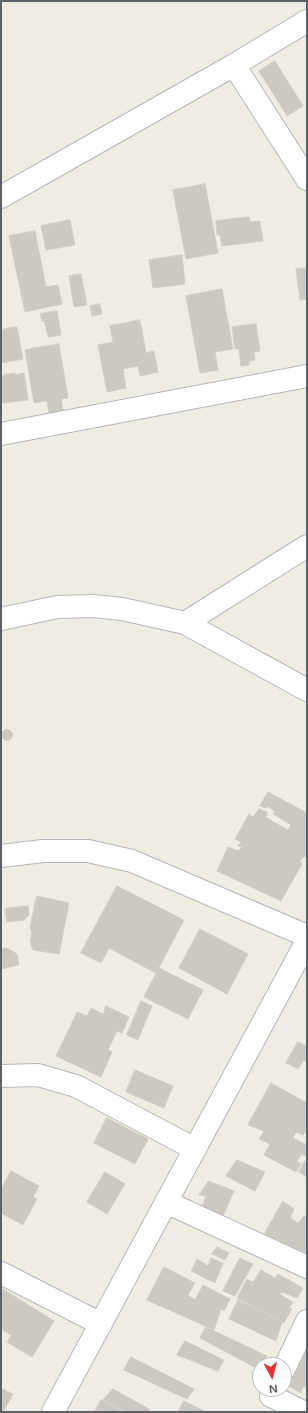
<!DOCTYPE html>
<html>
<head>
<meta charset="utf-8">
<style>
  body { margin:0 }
  #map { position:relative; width:308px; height:1413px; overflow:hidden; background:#efece4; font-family:"Varela Round",sans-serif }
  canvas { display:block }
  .frame { position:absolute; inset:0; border:2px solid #5c6165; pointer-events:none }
  .north { position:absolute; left:252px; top:1357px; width:40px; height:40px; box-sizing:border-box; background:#fff; border:1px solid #bec0c1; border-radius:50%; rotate:173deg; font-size:11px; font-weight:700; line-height:16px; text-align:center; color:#5c6165 }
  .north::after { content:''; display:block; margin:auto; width:14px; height:18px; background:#eb2e31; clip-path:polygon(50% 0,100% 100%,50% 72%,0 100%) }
</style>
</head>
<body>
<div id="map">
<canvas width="308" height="1413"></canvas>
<div class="frame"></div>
<div class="north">N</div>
</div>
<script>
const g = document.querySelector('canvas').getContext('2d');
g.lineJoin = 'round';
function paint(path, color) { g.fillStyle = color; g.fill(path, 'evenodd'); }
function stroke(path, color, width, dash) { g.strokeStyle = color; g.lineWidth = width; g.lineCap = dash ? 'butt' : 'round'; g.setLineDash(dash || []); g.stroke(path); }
const building = new Path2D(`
  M275 61 303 106 287 116 259 71Z
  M205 184 218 253 186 259 173 190Z
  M249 217 250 222 260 221 263 241 222 246 220 235H217L216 221Z
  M70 220 75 245 46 250 41 226Z
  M35 231 46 287 58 285 62 304 25 312 9 236Z
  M182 255 185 284 153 288 149 260Z
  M307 268V299L300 300 296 269Z
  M81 274 87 305 74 307 69 276Z
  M222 289 233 349 215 352 218 370 200 373 186 296Z
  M100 304 102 314 92 316 90 306Z
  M57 311 61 335 48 337 44 320 42 321 40 314Z
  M140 320 146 353 154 351 158 372 140 376 138 366 123 369 126 388 107 392 98 345 113 342 110 326Z
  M256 324 260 351 254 352 255 360 249 361V365L241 366 239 349H235L232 327Z
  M17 327 23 359 1 363V330Z
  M59 344 68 398 61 399 63 411 49 413 47 401 34 403 25 350Z
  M15 373V375L24 373 28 400 1 403V376Z
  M1.5 735a5.5 5.5 0 1 1 11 0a5.5 5.5 0 1 1-11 0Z
  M268 792 307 813V857L304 856 300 861 302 864 281 901 217 871 228 847 238 851 242 847 238 846 241 842 235 839 249 814 253 817 259 809 267 812V815L265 817 288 830 291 825 273 814 275 811 267 806 266 808 260 806Z
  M117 886 184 920 156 973 109 948 101 963 81 953Z
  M37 896 69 903 59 954 33 950 30 941 32 933 30 928Z
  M28 906 29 915 24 920 7 922 5 909Z
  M200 929 248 954 227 994 179 968Z
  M7 948 17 954 19 965 1 969V949Z
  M159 968 203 990 188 1019 144 997Z
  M141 1001 152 1006 138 1040 127 1035Z
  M106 1006 129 1017 122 1033 117 1031 108 1050 112 1052 101 1077 56 1056 77 1012 87 1016 91 1008 103 1014Z
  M298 1042 307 1046V1062L304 1060 298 1069 286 1063Z
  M135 1070 173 1086 164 1108 126 1092Z
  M271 1083 307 1103V1130L303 1135 296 1132 293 1138 307 1145V1151L305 1156 301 1154 297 1162 301 1164 296 1172 264 1155 270 1144 259 1139 264 1131 248 1125Z
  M107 1118 148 1139 135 1164 94 1143Z
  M237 1160 265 1172 255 1191 226 1176Z
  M305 1161 307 1162V1177L299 1172Z
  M11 1171 39 1186 33 1197 37 1199 23 1225 1 1213V1190Z
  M105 1172 125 1184 107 1214 87 1202Z
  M209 1181 234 1191 223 1216 202 1206 206 1196 199 1195Z
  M283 1201 294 1209 290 1218 298 1223 304 1216 307 1217V1258L263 1237Z
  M217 1247 229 1253 225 1260 212 1254Z
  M211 1258 223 1263 215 1283 191 1271 197 1259 208 1266Z
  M240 1258 253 1264 235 1296 223 1291Z
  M164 1267 195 1283 188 1295 195 1300 203 1285 230 1299 224 1311 221 1309 214 1330 147 1300Z
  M261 1270 275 1278 278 1274 303 1288 297 1298 283 1292 279 1294 293 1302 289 1308 292 1309 284 1323 237 1298 247 1279 253 1282Z
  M1 1288 54 1321 32 1357 7 1342 11 1335 1 1329Z
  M238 1300 282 1322 276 1341 229 1319Z
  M206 1327 267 1356 263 1365H260V1370L200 1338Z
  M185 1341 224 1360 218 1371 177 1355Z
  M307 1347V1388L303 1386 301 1393 284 1383Z
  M131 1357 194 1389 187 1399 124 1370Z
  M1 1388 13 1394 3 1412H1Z
  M113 1389 149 1409 147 1412H126L103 1400Z
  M101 1400 124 1412H95Z
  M184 1401 206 1412H178Z`);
paint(building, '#ccc9c3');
stroke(building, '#d4cdc3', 1);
const minor = new Path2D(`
  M234 65 307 179
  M1 197 234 65 307 21
  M1 434 307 376
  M1 619 57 607 93 606 122 609 185 623 307 690
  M185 623 307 546
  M1 856 43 851H88L132 861 307 936
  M1 1076 38 1075 76 1086 195 1149
  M166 1202 307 1267
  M1 1273 101 1324
  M284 1369 307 1321
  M271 1396 303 1412`);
const tertiary = new Path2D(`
  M53 1412 307 941`);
stroke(minor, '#b5b8bb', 24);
stroke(tertiary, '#b5b8bb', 24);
stroke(minor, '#fff', 22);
stroke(tertiary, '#fff', 22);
</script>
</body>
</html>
